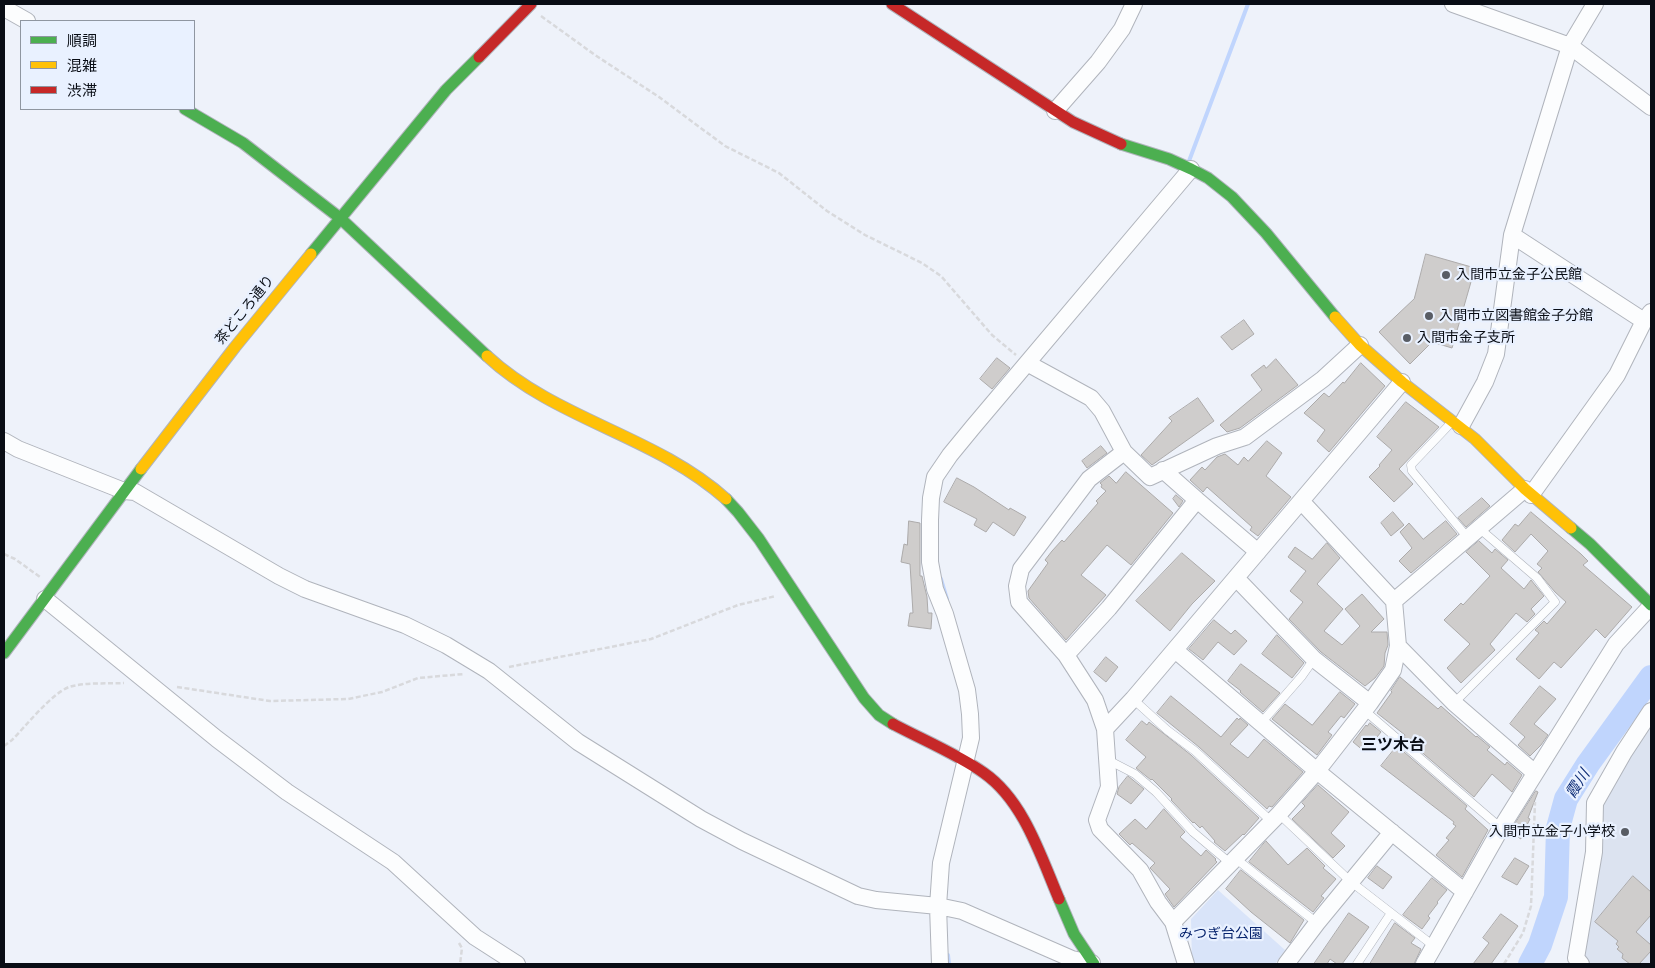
<!DOCTYPE html>
<html>
<head>
<meta charset="utf-8">
<style>
  body { margin:0 }
  #map { position:relative; width:1655px; height:968px; overflow:hidden; background:#eef2fa; font-family:"IBM Plex Sans","Noto Sans JP",sans-serif }
  canvas { display:block }
  .frame { position:absolute; inset:0; border:5px solid #090d15; pointer-events:none }
  .legend { position:absolute; left:20px; top:20px; width:175px; height:90px; box-sizing:border-box; background:#e9f1ff; border:1px solid #8f96a1; margin:0; padding:6px 9px; list-style:none; font-size:15px; color:#090d15 }
  .legend li { display:flex; align-items:center; gap:10px; height:25px }
  .legend b { width:25px; border:1px solid #8f96a1 }
</style>
</head>
<body>
<div id="map">
<canvas width="1655" height="968"></canvas>
<div class="frame"></div>
<ul class="legend">
<li><b style="height:6px;background:#4caf50"></b>順調</li>
<li><b style="height:6px;background:#ffc107"></b>混雑</li>
<li><b style="height:6px;background:#c62828"></b>渋滞</li>
</ul>
</div>
<script>
const g = document.querySelector('canvas').getContext('2d');
g.lineJoin = 'round';
function paint(path, color) { g.fillStyle = color; g.fill(path, 'evenodd'); }
function stroke(path, color, width, dash) { g.strokeStyle = color; g.lineWidth = width; g.lineCap = dash ? 'butt' : 'round'; g.setLineDash(dash || []); g.stroke(path); }
function write(font, color, halo, rows, align = 'center') {
  g.font = font + ' "IBM Plex Sans","Noto Sans JP",sans-serif'; g.lineWidth = 4.5; g.setLineDash([]); g.textBaseline = 'middle'; g.strokeStyle = halo; g.fillStyle = color; for (const [text, x, y, turn = 0] of rows) {
    g.save(); g.translate(x, y); g.rotate((+turn || 0) * Math.PI / 180); g.textAlign = isNaN(turn) ? turn : align; if (halo) g.strokeText(text, 0, 0); g.fillText(text, 0, 0); g.restore();
  }
}
paint(new Path2D(`
  M1651 718V964H1586L1582 945 1600 804Z`), '#dce3f0');
paint(new Path2D(`
  M1218 890 1285 950 1275 964H1192L1191 919Z`), '#d9e4f9');
stroke(new Path2D(`
  M1189 161 1248 4
  M941 579 947 599
  M948 955 949 964`), '#c0d5fd', 4);
stroke(new Path2D(`
  M1530 964 1540 945 1556 897 1558 828 1566 799 1588 764 1651 677`), '#c0d5fd', 24);
const building = new Path2D(`
  M1426 254 1475 268 1452 348 1432 342 1410 364 1379 332 1414 299Z
  M1244 320 1254 334 1232 350 1221 337Z
  M997 358 1010 368 992 389 980 379Z
  M1276 359 1298 385 1240 428 1227 432 1220 425 1262 390 1251 375 1264 365 1266 368Z
  M1361 363 1385 386 1329 452 1317 441 1325 430 1304 413 1324 393 1329 397 1343 382 1344 383Z
  M1198 398 1214 421 1152 465 1141 455 1172 421 1169 418Z
  M1406 402 1439 427 1399 469 1413 484 1394 502 1369 477 1380 466 1379 465 1392 450 1377 437Z
  M1267 441 1282 453 1266 476 1291 497 1258 536 1250 530 1252 527 1207 487 1203 492 1190 480 1202 467 1205 470 1217 457 1225 454 1238 465 1244 457 1248 461Z
  M1101 446 1107 453 1087 468 1082 461Z
  M1126 472 1173 513 1131 565 1107 545 1081 575 1106 595 1066 640 1029 598 1028 591 1048 563 1045 560 1052 551 1062 540 1064 542 1098 503 1096 501 1106 491 1101 487 1102 485 1100 483 1109 476 1116 483Z
  M957 478 974 487 1009 510 1010 508 1026 517 1014 536 993 522 986 532 974 525 977 519 944 502Z
  M1176 495 1183 501 1179 507 1173 499Z
  M1482 498 1490 506 1466 527 1458 518Z
  M1393 512 1404 525 1391 536 1381 523Z
  M1531 512 1581 554 1588 561 1583 565 1632 607 1605 638 1596 629 1561 668 1554 662 1539 679 1516 659 1539 633 1535 630 1544 621 1547 624 1566 602 1555 592 1538 572 1542 568 1537 564 1548 551 1531 534 1515 552 1502 540 1515 524 1518 526Z
  M909 521 920 523V576H922L927 597 928 613H932L931 629 908 626 910 613H913L910 564 901 562 904 544 907 545Z
  M1446 521 1457 534 1411 573 1399 561 1412 548 1400 532 1409 523 1423 539Z
  M1479 541 1492 553 1495 549 1508 560 1501 568 1524 589 1531 580 1544 596 1531 609 1535 614 1527 622 1516 613 1490 644 1495 650 1461 683 1447 668 1470 644 1444 620 1461 603 1463 605 1490 576 1466 552Z
  M1327 543 1340 558 1317 584 1343 609 1324 631 1342 645 1360 626 1345 609 1362 594 1384 619 1371 632H1387L1388 645 1385 653 1384 666 1375 678 1365 686 1321 652 1289 619 1303 602 1290 591 1306 571 1288 557 1295 547 1312 559Z
  M1182 553 1215 581 1192 604 1170 631 1136 601Z
  M1214 620 1231 634 1235 630 1247 641 1234 655 1218 642 1203 660 1189 649Z
  M1277 635 1304 663 1292 678 1262 654Z
  M1106 657 1118 667 1106 682 1094 672Z
  M1241 664 1280 693 1263 712 1240 692 1241 691 1228 681Z
  M1400 677 1438 709 1441 706 1476 737 1477 736 1490 747 1487 750 1505 765 1507 762 1522 775 1512 792 1492 774 1474 797 1404 737 1405 735 1377 713 1392 692 1391 691Z
  M1540 686 1556 699 1534 724 1548 735 1541 745 1530 756 1518 745 1525 737 1510 724Z
  M1340 692 1355 704 1344 718 1341 716 1328 732 1332 735 1317 755 1272 719 1285 704 1312 725Z
  M1171 696 1221 737 1237 718 1239 720 1240 718 1248 725 1230 744 1248 758 1264 739 1303 772 1272 807 1269 806 1267 809 1199 747 1157 713Z
  M1142 721 1147 725 1149 722 1191 755 1259 818 1244 835 1243 834 1225 851 1214 842 1215 841 1202 826 1200 828 1194 822 1193 823 1171 800 1172 799 1152 779 1151 780 1136 768 1146 757 1126 740Z
  M1370 723 1381 732 1365 752 1353 742 1366 725 1367 726Z
  M1397 746 1467 806 1465 809 1488 830 1462 877 1436 855 1449 840 1446 838 1456 826 1453 824 1454 822 1381 766Z
  M1128 776 1144 789 1131 804 1117 794 1119 787Z
  M1318 785 1349 812 1331 833 1345 846 1333 858 1292 819 1305 806 1302 803Z
  M1536 791 1538 792 1528 818 1530 819 1526 827 1529 829 1521 839 1510 832Z
  M1164 809 1185 832 1180 837 1201 856 1206 850 1216 859 1215 860 1217 862 1174 907 1165 894 1170 889 1150 868 1155 863 1132 843 1130 845 1119 834 1135 819 1146 829Z
  M1266 841 1288 865 1307 848 1325 866 1323 868 1336 879 1321 896 1324 898 1313 912 1249 862Z
  M1515 858 1529 866 1517 885 1502 877Z
  M1377 866 1392 877 1383 889 1368 878Z
  M1241 870 1304 920 1290 943 1251 912 1226 889Z
  M1633 876 1651 892V915L1636 932 1651 945V951L1639 964H1630L1622 958 1623 954 1617 949 1619 947 1616 944 1618 941 1595 922Z
  M1432 878 1447 890 1437 902 1438 903 1428 916 1430 918 1422 929 1403 915Z
  M1349 913 1369 927 1342 964H1337L1330 959 1327 964H1314Z
  M1501 914 1518 926 1491 964H1473L1489 943 1483 938Z
  M1395 923 1415 938 1411 943 1421 949 1414 964H1370Z`);
paint(building, '#cfcdcc');
stroke(building, '#acaaaa', 1);
const lane = new Path2D(`
  M1450 424 1411 465 1412 471 1468 538
  M1133 699 1167 730 1195 751 1271 821
  M1454 703 1555 602 1537 578 1480 529
  M1364 710 1501 828
  M1261 723 1302 676 1314 659
  M1108 760 1135 774 1156 792 1193 832 1230 863
  M1279 814 1350 881 1435 947
  M1235 858 1317 923
  M1357 964 1391 913`);
const street = new Path2D(`
  M1453 4 1570 46 1651 107
  M4 8 27 21
  M1055 111 1098 62 1122 29 1134 4
  M1512 235 1644 321
  M1027 363 1091 398 1102 411 1124 452 1150 477 1217 446 1245 437 1323 379 1360 345
  M1461 426 1485 382 1496 354 1512 235 1570 46 1595 4
  M4 441 18 449 124 491 135 492 279 576 305 589 405 625 446 645 489 671 578 742 701 819 742 841 858 896 876 900 938 906 962 911 1072 959 1092 963
  M1124 452 1089 479 1021 569 1017 586 1019 602 1066 655 1095 700 1105 729 1109 787 1097 820 1100 829 1140 870 1158 902 1173 922 1186 964
  M1163 470 1197 500
  M1531 495 1617 375 1644 321 1651 312
  M1301 501 1394 601
  M1237 579 1314 659 1370 703
  M45 599 217 739 287 792 393 862 475 937 517 964
  M1398 646 1454 703 1535 773
  M1175 650 1317 771 1465 892
  M1066 655 1109 608 1197 500 1258 552
  M1105 729 1133 699 1402 382
  M1173 922 1279 814 1317 771 1370 703 1393 670 1398 646 1394 601 1525 489
  M940 964 938 906 941 863 971 738 970 714 967 690 945 614 935 589 930 562V520L931 498 935 477 950 455 973 427 1191 169
  M1286 964 1317 923 1392 832
  M1424 964 1501 828 1616 644 1651 606
  M1581 964 1576 958 1594 852 1595 803 1624 752 1651 711`);
const fast = new Path2D(`
  M185 109 243 143 340 218 487 356
  M1121 144 1169 159 1191 169 1208 178 1232 197 1266 233 1335 317
  M311 254 446 90 479 57
  M726 499 738 512 759 539 864 698 879 715 893 724
  M1571 528 1590 544 1651 605
  M4 653 141 469
  M1059 899 1074 934 1094 964`);
const slow = new Path2D(`
  M1335 317 1360 345 1402 382 1475 439 1525 489 1571 528
  M487 356C556 420 656 436 726 499
  M141 469 235 347 311 254`);
const jam = new Path2D(`
  M892 4 1073 122 1121 144
  M479 57 531 4
  M893 724C921 739 959 755 984 773 1024 801 1041 857 1059 899`);
stroke(lane, '#b0b4bc', 9);
stroke(street, '#b0b4bc', 18);
stroke(fast, '#b0b4bc', 13);
stroke(slow, '#b0b4bc', 13);
stroke(jam, '#b0b4bc', 13);
stroke(new Path2D(`
  M541 16 595 55 659 97 725 146 779 173 827 211 865 235 922 263 941 276 992 335 1016 355
  M4 554 15 559 40 577
  M509 667 651 639 738 605 776 596
  M177 687 270 701 348 699 382 692 418 678 464 674
  M4 746 12 740C26 726 51 694 69 687 86 682 107 684 124 683
  M459 943 462 948 460 964
  M1504 964 1523 933 1531 906 1535 802`), '#d8d9dc', 2.5, [5, 2.5]);
stroke(lane, '#fcfdfe', 8);
stroke(street, '#fcfdfe', 16);
stroke(fast, '#4caf50', 11);
stroke(slow, '#ffc107', 11);
stroke(jam, '#c62828', 11);
for (const [x, y, r, color] of [
  [1446,275,5,"#595d65"],
  [1429,316,5,"#595d65"],
  [1407,338,5,"#595d65"],
  [1625,832,5,"#595d65"]
]) { const dot = new Path2D(); dot.arc(x, y, r, 0, 2 * Math.PI); g.fillStyle = color; g.fill(dot); stroke(dot, '#e9f1ff', 2); }
write('14px', '#090d15', '#e9f1ff', [
  ["入間市立金子公民館",1456,275],
  ["入間市立図書館金子分館",1439,316],
  ["入間市金子支所",1417,338],
  ["入間市立金子小学校",1615,832,"right"]
], 'left');
write('14px', '#090d15', '#e9f1ff', [
  ["茶どころ通り",245,310,-51]
]);
write('14px', '#07246e', '#e9f1ff', [
  ["みつぎ台公園",1221,934]
]);
write('italic 15px', '#0d2c77', '#e9f1ff', [
  ["霞川",1578,784,-57]
]);
write('bold 16px', '#090d15', '#e9f1ff', [
  ["三ツ木台",1393,745]
]);
</script>
</body>
</html>
